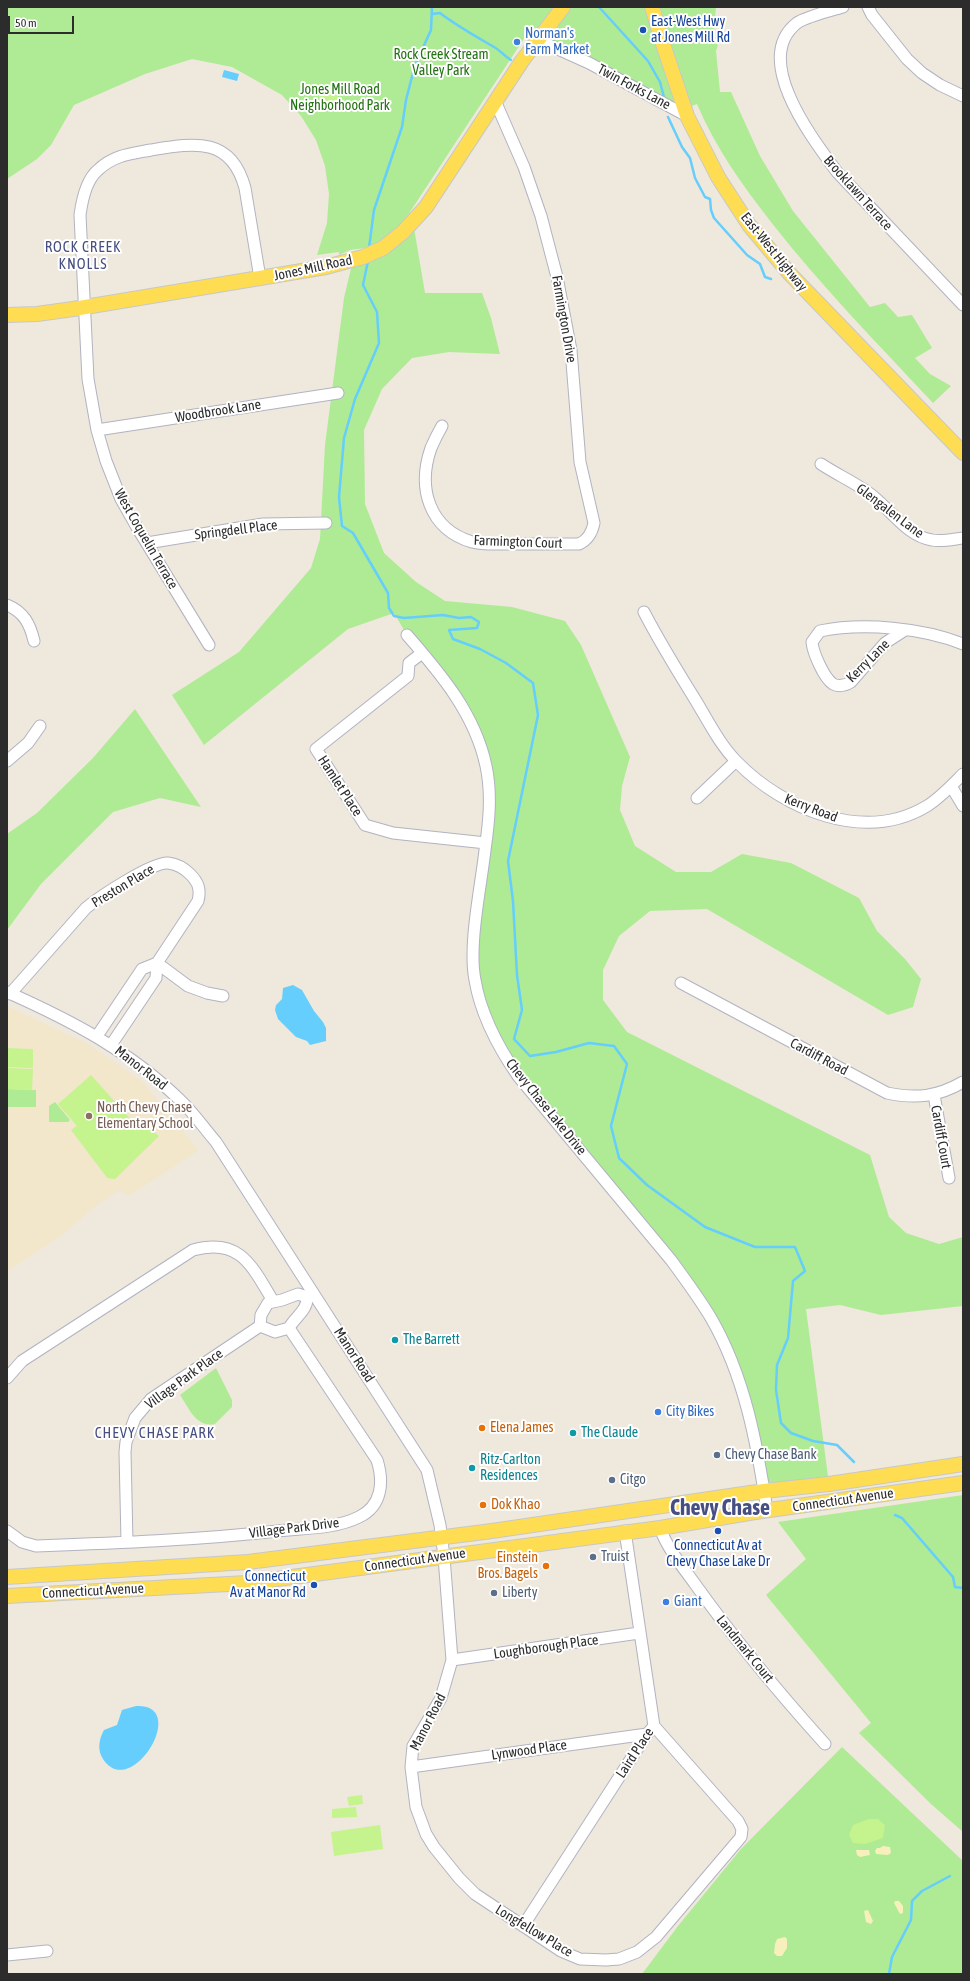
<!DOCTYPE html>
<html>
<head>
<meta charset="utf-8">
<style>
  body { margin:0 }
  #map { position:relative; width:970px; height:1981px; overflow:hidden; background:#efe8dd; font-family:"Asap Condensed",sans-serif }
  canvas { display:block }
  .frame { position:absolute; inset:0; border:8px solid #2c2c2c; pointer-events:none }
  .scale { position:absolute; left:8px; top:16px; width:66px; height:18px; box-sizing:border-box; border:2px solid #2c2c2c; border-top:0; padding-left:5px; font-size:12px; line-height:14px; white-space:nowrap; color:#2c2c2c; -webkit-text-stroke:3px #fff; paint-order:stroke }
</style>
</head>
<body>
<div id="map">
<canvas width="970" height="1981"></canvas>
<div class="frame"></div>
<div class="scale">50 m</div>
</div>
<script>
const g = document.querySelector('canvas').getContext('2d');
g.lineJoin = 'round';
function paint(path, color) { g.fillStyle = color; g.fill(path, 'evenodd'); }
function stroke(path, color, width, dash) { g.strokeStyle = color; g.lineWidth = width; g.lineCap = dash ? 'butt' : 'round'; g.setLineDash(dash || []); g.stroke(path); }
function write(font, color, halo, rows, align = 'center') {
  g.font = font + ' "Asap Condensed",sans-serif'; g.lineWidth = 4; g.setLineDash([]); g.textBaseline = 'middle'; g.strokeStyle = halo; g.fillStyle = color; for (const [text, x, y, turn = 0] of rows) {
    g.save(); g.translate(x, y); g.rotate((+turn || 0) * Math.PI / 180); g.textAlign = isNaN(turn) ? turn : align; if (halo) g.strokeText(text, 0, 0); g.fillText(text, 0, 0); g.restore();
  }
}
paint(new Path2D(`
  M7 1006 88 1044 143 1082 199 1150 129 1196 120 1190 97 1205 62 1235 7 1272Z`), '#f2e7cb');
paint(new Path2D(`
  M7 7H716L713 42 718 45 716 51 720 92H731L760 156 793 211 870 307 885 303 898 317 912 315 932 348 915 358 930 374 951 386 933 403C878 344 821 286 771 222 743 186 715 147 697 104L684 109 529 31 402 224 372 247 350 250 339 255V252L317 255 327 223 329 194 325 166 316 140 301 116 282 95 232 67 192 59 145 74 74 105 51 145 37 159 7 179Z
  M413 222 425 293H482L491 318 500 354 449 352 412 358 382 389 364 430 365 504 384 553 416 582 445 601 512 607 565 621 581 645 630 757 622 786 620 810 635 846 676 872H711L742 854 791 863 859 898 877 931 905 959 921 979 913 1007 888 1015 707 909 650 911 619 936 603 970V1000L627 1032 870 1155 889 1217 906 1233 939 1244 963 1237V1306L881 1315 840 1305 806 1309 829 1484 764 1491 747 1408 711 1319 501 1051 474 979 489 793 470 721 407 635 394 613 348 629 204 745 172 695 239 652 311 568 320 539 325 445 344 298 353 260Z
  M135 709 201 807 160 798 113 812 41 884 7 930V834L37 813 93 758Z
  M7 1089 36 1090V1107H7Z
  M55 1102 70 1120 68 1122H49V1106Z
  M216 1368 232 1400V1407L215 1424C196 1428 189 1408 180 1395Z
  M963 1495V1832L931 1804 859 1733 871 1723 766 1595 806 1559 778 1522Z
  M842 1747 963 1861V1974H642L678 1926 741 1849Z`), '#aeeb94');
paint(new Path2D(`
  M883 1846 890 1847 891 1853 888 1855 876 1854 875 1851 877 1848H880Z
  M856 1850H869L870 1855 860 1857 857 1855Z
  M895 1901H899L903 1906V1913L900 1914 894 1903Z
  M868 1910 873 1921 871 1924 866 1922 864 1911Z
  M785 1937 787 1939V1948L782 1956H777L774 1953 775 1944 777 1939Z`), '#f7f0bd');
paint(new Path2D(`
  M337 87 339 107 320 108 318 88Z
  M7 1048 33 1049V1068L7 1067Z
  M7 1068 33 1069 32 1090 7 1089Z
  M91 1075 132 1121 141 1122 159 1136 115 1179 107 1178 105 1175 71 1130 77 1126 58 1104Z
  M362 1795 363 1804 349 1806 347 1797Z
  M356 1807 357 1817 332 1818V1809Z
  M869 1819H878L885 1825 883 1838 865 1844 853 1843 849 1835 853 1825Z
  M380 1825 383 1849 334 1856 331 1832Z`), '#c5f38e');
paint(new Path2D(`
  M224 70 239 74 237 81 222 77Z
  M293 985 302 990 314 1011 323 1022 326 1028V1041L310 1045 307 1041 296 1037 278 1019 275 1010 276 1005 282 999 283 988Z
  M136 1706C191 1703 131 1802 103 1759 97 1750 99 1739 104 1730L117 1725 122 1710Z`), '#65cefc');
stroke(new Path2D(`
  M599 7 648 61 660 82 665 101
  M432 14 440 13C457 26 475 36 494 47 500 50 504 56 511 60
  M668 117 682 147 690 158 695 178 705 197 710 199 711 210 714 218 747 255 760 264 765 277 771 279
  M369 248 374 210 402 127 406 100 415 65 431 30 432 7
  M368 261 363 285 377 312 379 343 355 399 344 438 339 497 342 526 353 533 388 593 389 608 394 616 404 618 443 615 459 618 471 617 479 622 477 628 449 630 453 639 480 649 506 663 533 683 538 715 508 861 513 901 517 975 522 1010 514 1039 530 1056 556 1052 589 1043 614 1046 627 1064 611 1126 619 1158 647 1185 705 1227 755 1247H795L805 1271 793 1281 788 1338 777 1365 776 1390 781 1423 791 1433 813 1441 837 1445 854 1462
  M895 1515 902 1518 953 1577 955 1587 963 1588
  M889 1974 892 1957 911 1920 912 1901 922 1891 950 1876`), '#65cefc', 2.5);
const minor = new Path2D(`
  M843 7C833 10 805 17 797 23 751 59 812 138 837 172L963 305
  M868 7 872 15 907 59 922 73 940 85 963 96
  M538 40 589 63 687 116
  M442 426C438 433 434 441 431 448 417 488 429 529 472 542 483 545 496 544 508 544 532 544 555 544 579 544 588 540 592 533 594 523L580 462 571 350 557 277 541 216 524 167 496 103
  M97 430 338 393
  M821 464C836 474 852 481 866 491 888 505 905 536 932 540 942 542 954 539 963 538
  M147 543 263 524 326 523
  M7 605C24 612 30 624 34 641
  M644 612C660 643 678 672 696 701 708 721 720 745 737 762 783 809 864 844 927 806 940 798 952 785 963 774
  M905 630 885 643 851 682C846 685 839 687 833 684 824 678 813 653 812 642L820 631C863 622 923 628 963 644
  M407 635C441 674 475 714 486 766 492 794 489 822 485 850 481 887 468 945 475 980 481 1016 498 1047 518 1076L671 1260C685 1279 699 1298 711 1318 745 1377 757 1444 767 1510
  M209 645 138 529 121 499 106 461 97 430 88 379 80 215C82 200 86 180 98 170 114 155 130 154 151 150 194 143 231 136 245 188L260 278
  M422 653 409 663 408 676 316 749 365 825 393 833 486 843
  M7 761 28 743 40 726
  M951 786 963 806
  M697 798 736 761
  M157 963 188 986 207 993 223 996
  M681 983 887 1093C916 1099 937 1097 963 1082
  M7 992C70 1020 130 1051 180 1100 193 1112 204 1128 216 1142L427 1470 440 1525 444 1557 452 1660 441 1698 413 1746 411 1767 416 1807 426 1834 434 1847 459 1878 475 1894 561 1951 580 1959 606 1960 619 1959 637 1952 656 1937 741 1837 742 1829 738 1821 654 1726
  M10 994 86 908C99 897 152 862 168 863 176 864 184 868 190 874 198 882 201 889 198 901L157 963 156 978 111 1045
  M97 1036 142 969 157 963
  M934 1095 949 1178
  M260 1326 275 1332 289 1328C295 1317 308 1310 307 1297
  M260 1326 261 1315 268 1303 282 1300 298 1294 307 1297
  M7 1378 22 1361 193 1250C240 1237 252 1266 273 1301
  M660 1528C667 1548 682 1566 695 1584 735 1640 779 1693 825 1744
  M7 1531 22 1542 36 1546C117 1543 197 1540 278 1531 304 1528 335 1529 359 1517 382 1506 384 1482 377 1460L289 1328
  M127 1542 125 1452 126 1442 135 1418 151 1399 260 1326
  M452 1660 639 1633
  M411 1767 647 1734
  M523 1926 647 1734 654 1726 625 1531
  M7 1955 47 1951`);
const major = new Path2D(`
  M652 7 663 44 687 116 718 177 749 225 790 274 963 453
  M7 315 37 314 73 309 326 267 363 257 383 248 403 232 426 207 522 61 563 7
  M7 1577 248 1562 492 1531 764 1491 829 1484 963 1464
  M7 1596 247 1583 660 1528 755 1512 963 1483`);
stroke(minor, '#b1b3c1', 13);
stroke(major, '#c8c8c8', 16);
stroke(minor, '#fff', 11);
stroke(major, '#ffdd52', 14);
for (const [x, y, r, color] of [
  [643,30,4,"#1a4fb4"],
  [517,42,4,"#3f7fe0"],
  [89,1116,4,"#8d6e63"],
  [395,1340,4,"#0f9aa8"],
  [658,1412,4,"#3f7fe0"],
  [482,1428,4,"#e8710a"],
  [573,1433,4,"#0f9aa8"],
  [717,1455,4,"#5c6f8a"],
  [472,1468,4,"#0f9aa8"],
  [612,1480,4,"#5c6f8a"],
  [483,1505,4,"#e8710a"],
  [718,1531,4,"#1a4fb4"],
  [593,1557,4,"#5c6f8a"],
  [546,1566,4,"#e8710a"],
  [314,1585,4,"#1a4fb4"],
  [494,1593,4,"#5c6f8a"],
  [666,1602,4,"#3f7fe0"]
]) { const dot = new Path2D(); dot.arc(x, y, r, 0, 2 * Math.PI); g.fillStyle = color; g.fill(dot); stroke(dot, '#fff', 1.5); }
write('14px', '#164399', '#fff', [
  ["East-West Hwy",651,22],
  ["at Jones Mill Rd",651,38],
  ["Connecticut Av at",718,1546,"center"],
  ["Chevy Chase Lake Dr",718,1562,"center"],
  ["Connecticut",306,1577,"right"],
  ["Av at Manor Rd",306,1593,"right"]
], 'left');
write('14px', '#366cbe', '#fff', [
  ["Norman's",525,34],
  ["Farm Market",525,50],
  ["City Bikes",666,1412],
  ["Giant",674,1602]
], 'left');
write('14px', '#237213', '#fff', [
  ["Rock Creek Stream",441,55],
  ["Valley Park",441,71],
  ["Jones Mill Road",340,90],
  ["Neighborhood Park",340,106]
]);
write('14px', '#2c2c2c', '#fff', [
  ["Twin Forks Lane",634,87,28],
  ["Brooklawn Terrace",858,193,48],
  ["East-West Highway",774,252,51],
  ["Jones Mill Road",313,268,-12],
  ["Farmington Drive",564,319,80],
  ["Woodbrook Lane",218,411,-9],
  ["Glengalen Lane",890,511,37],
  ["Springdell Place",236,530,-7],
  ["West Coquelin Terrace",146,539,60],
  ["Farmington Court",518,542,2],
  ["Kerry Lane",868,661,-45],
  ["Hamlet Place",340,786,57],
  ["Kerry Road",811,808,21],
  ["Preston Place",123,886,-31],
  ["Cardiff Road",819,1057,28],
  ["Manor Road",141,1068,38],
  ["Chevy Chase Lake Drive",546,1107,51],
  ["Cardiff Court",941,1137,80],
  ["Manor Road",354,1355,57],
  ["Village Park Place",184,1379,-36],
  ["Connecticut Avenue",843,1500,-8],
  ["Village Park Drive",294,1528,-7],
  ["Connecticut Avenue",415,1560,-8],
  ["Connecticut Avenue",93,1591,-3],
  ["Loughborough Place",546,1647,-8],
  ["Landmark Court",745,1649,51],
  ["Manor Road",428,1722,-63],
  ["Lynwood Place",529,1750,-8],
  ["Laird Place",635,1753,-57],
  ["Longfellow Place",534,1931,31]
]);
write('14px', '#785e54', '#fff', [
  ["North Chevy Chase",97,1108],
  ["Elementary School",97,1124]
], 'left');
write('14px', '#0d838f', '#fff', [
  ["The Barrett",403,1340],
  ["The Claude",581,1433],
  ["Ritz-Carlton",480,1460],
  ["Residences",480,1476]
], 'left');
write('14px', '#c56008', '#fff', [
  ["Elena James",490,1428],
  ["Dok Khao",491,1505],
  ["Einstein",538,1558,"right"],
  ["Bros. Bagels",538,1574,"right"]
], 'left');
write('14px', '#4e5e75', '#fff', [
  ["Chevy Chase Bank",725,1455],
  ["Citgo",620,1480],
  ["Truist",601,1557],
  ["Liberty",502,1593]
], 'left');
g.letterSpacing = '1px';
write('15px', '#474f82', '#fff', [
  ["ROCK CREEK",83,247],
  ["KNOLLS",83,264],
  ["CHEVY CHASE PARK",155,1433]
]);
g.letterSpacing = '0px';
write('bold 22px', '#474f82', '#fff', [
  ["Chevy Chase",720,1508]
]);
</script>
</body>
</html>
